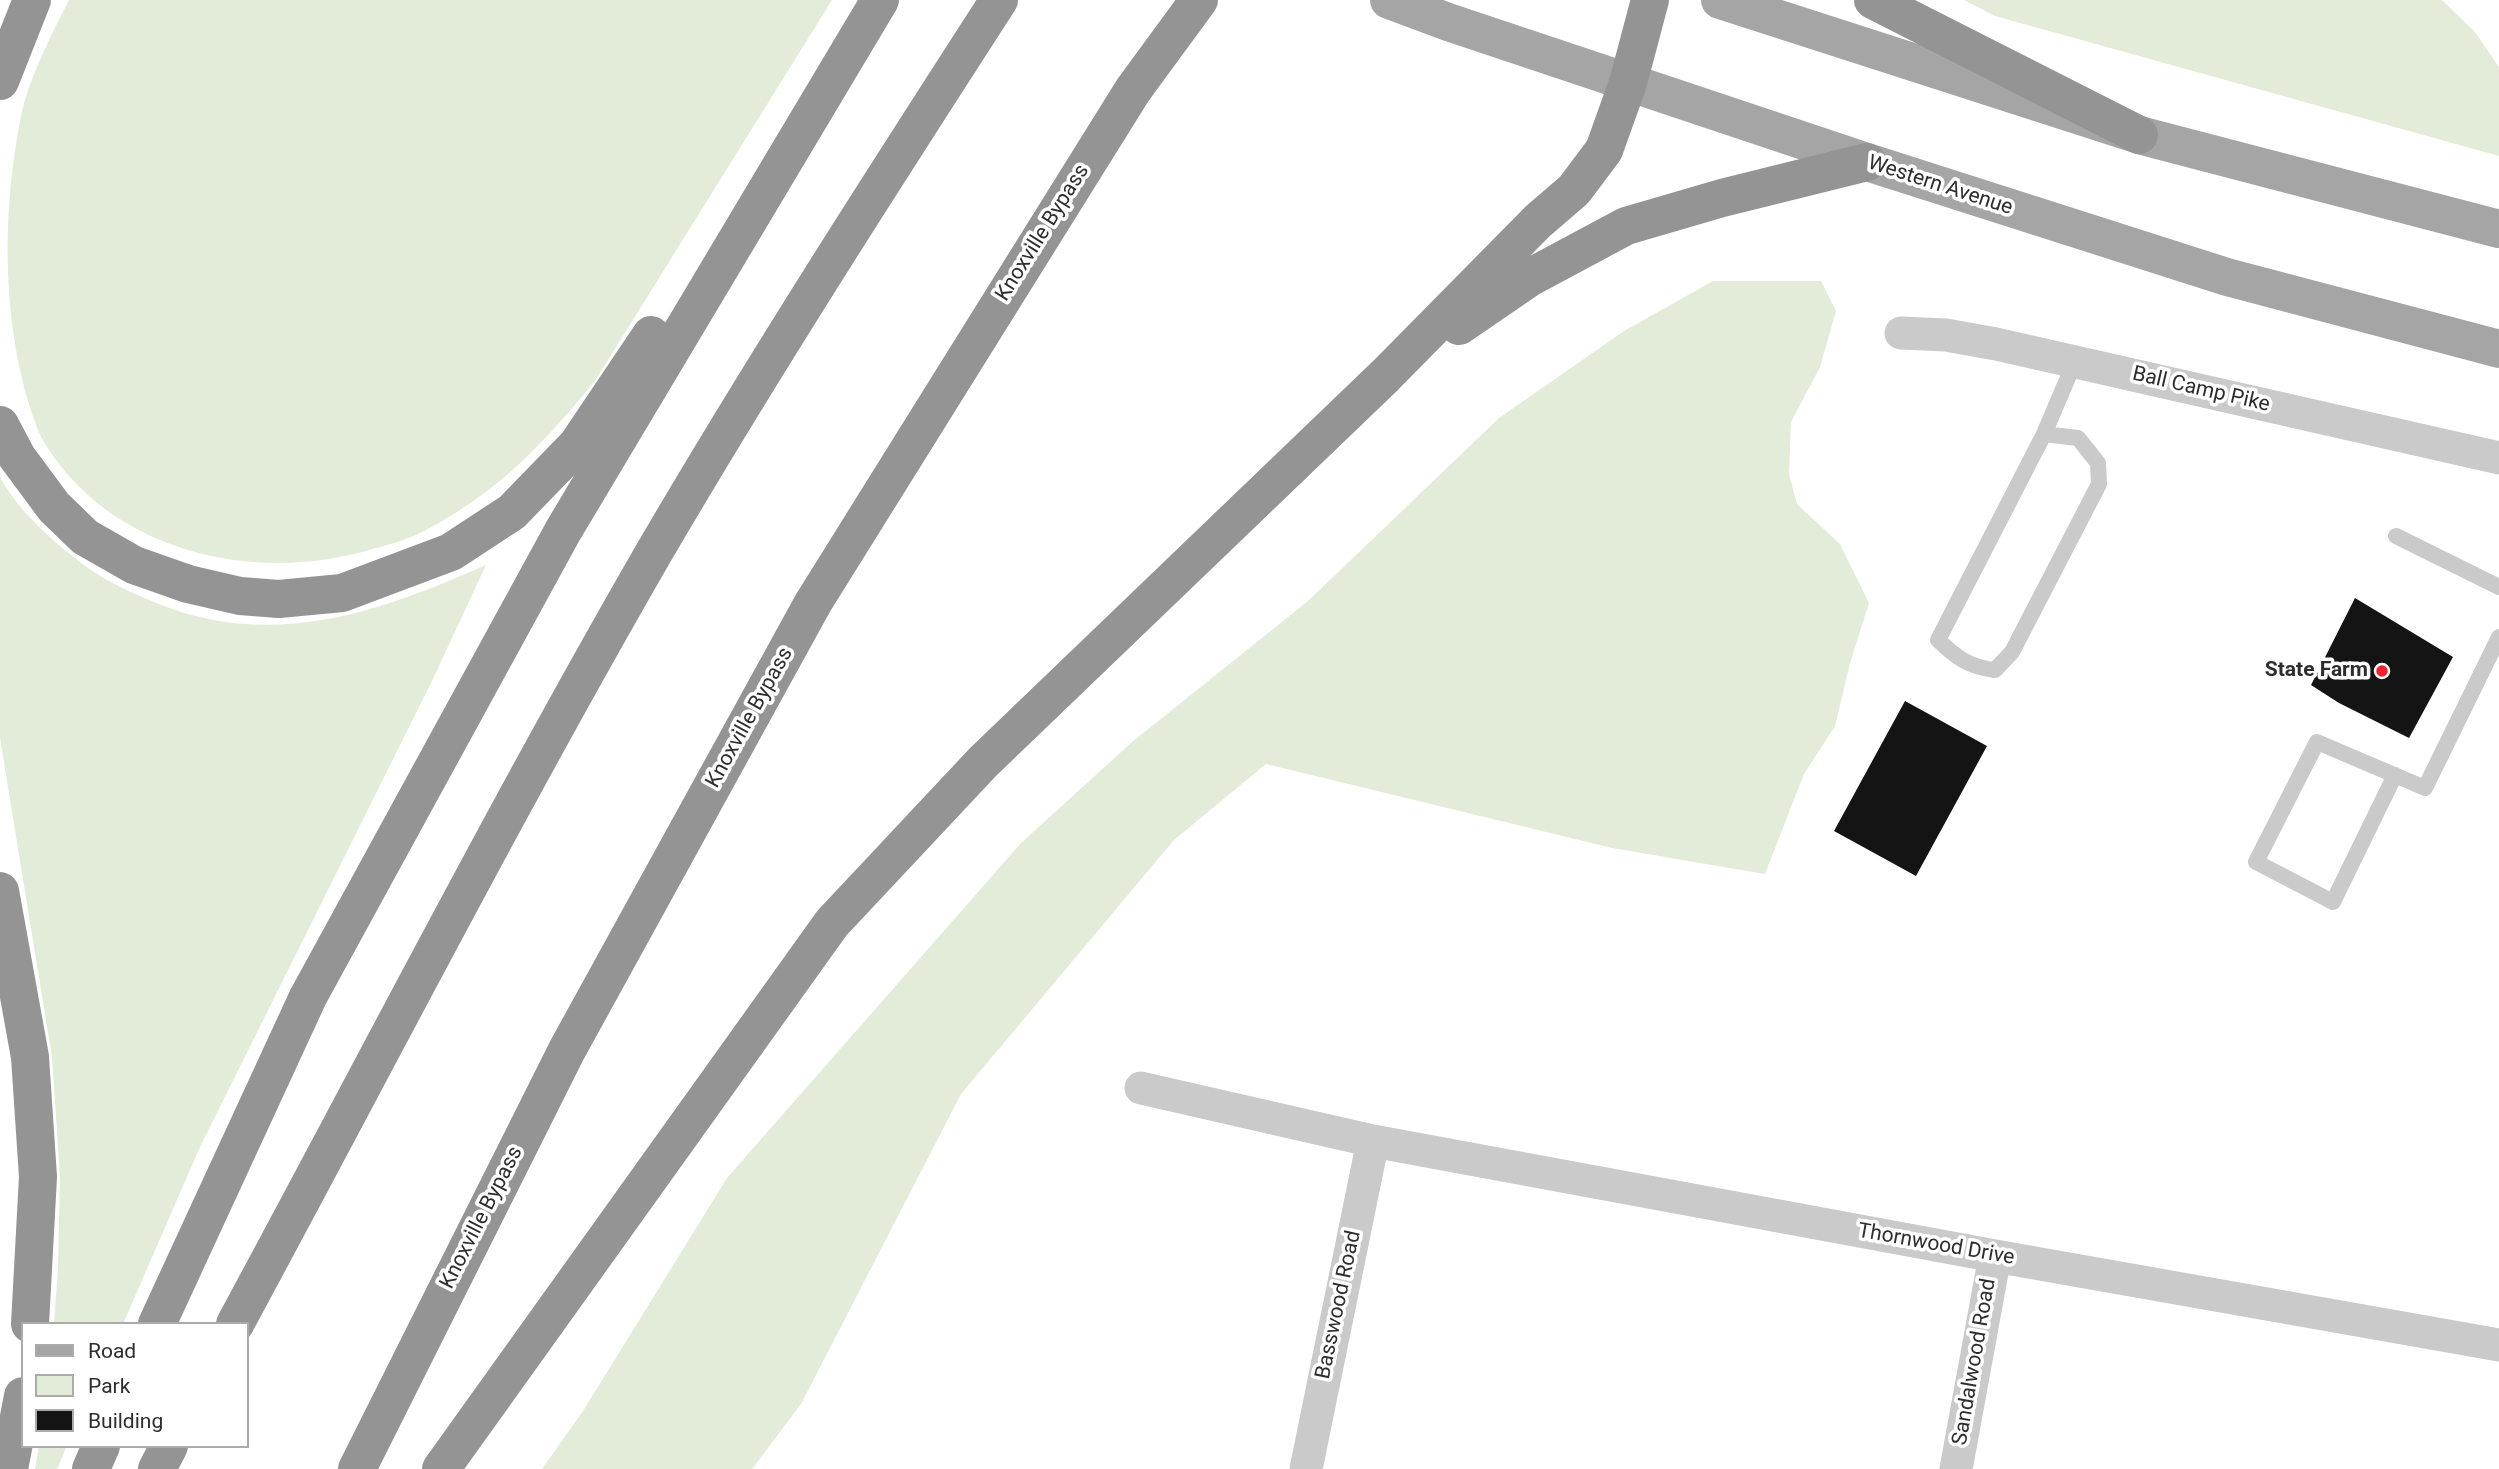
<!DOCTYPE html>
<html>
<head>
<meta charset="utf-8">
<style>
  body { margin:0 }
  #map { position:relative; width:2499px; height:1469px; overflow:hidden; background:#fff; font-family:Roboto,sans-serif }
  canvas { display:block }
  .legend { position:absolute; left:21px; top:1322px; width:228px; height:126px; box-sizing:border-box; background:#fff; border:2px solid #ababab; margin:0; padding:9px 12px; list-style:none; font-size:21px; color:#2d2d2d }
  .legend li { display:flex; align-items:center; gap:14px; height:35px }
  .legend b { width:35px; border:2px solid #ababab }
</style>
</head>
<body>
<div id="map">
<canvas width="2499" height="1469"></canvas>
<ul class="legend">
<li><b style="height:9px;background:#a5a5a5"></b>Road</li>
<li><b style="height:19px;background:#e3ecd9"></b>Park</li>
<li><b style="height:19px;background:#141414"></b>Building</li>
</ul>
</div>
<script>
const g = document.querySelector('canvas').getContext('2d');
g.lineJoin = 'round';
function paint(path, color) { g.fillStyle = color; g.fill(path, 'evenodd'); }
function stroke(path, color, width, dash) { g.strokeStyle = color; g.lineWidth = width; g.lineCap = dash ? 'butt' : 'round'; g.setLineDash(dash || []); g.stroke(path); }
function write(font, color, halo, rows, align = 'center') {
  g.font = font + ' Roboto,sans-serif'; g.lineWidth = 7; g.setLineDash([]); g.textBaseline = 'middle'; g.strokeStyle = halo; g.fillStyle = color; for (const [text, x, y, turn = 0] of rows) {
    g.save(); g.translate(x, y); g.rotate((+turn || 0) * Math.PI / 180); g.textAlign = isNaN(turn) ? turn : align; if (halo) g.strokeText(text, 0, 0); g.fillText(text, 0, 0); g.restore();
  }
}
paint(new Path2D(`
  M69 0H832L595 381C541 446 500 491 424 531 409 539 392 544 376 548 255 586 107 552 41 437 0 338 0 208 24 103 35 67 52 33 69 0Z
  M1964 0H2442L2475 32 2499 67V156L1995 16Z
  M1713 281H1821L1836 311 1820 367 1791 422 1789 474 1797 504 1840 544 1869 603 1850 663 1835 726 1804 774 1765 874 1612 848 1266 764 1174 840 961 1094 801 1404 752 1469H542L583 1411 727 1178 1021 843 1132 742 1308 601 1499 418 1624 331Z
  M0 477C18 510 50 539 80 562 102 579 127 591 154 602 270 651 377 613 486 565L431 683 200 1147 123 1324H54L58 1269 60 1176 52 1057 0 738Z
  M39 1446H67L57 1469H35Z`), '#e3ecd9');
paint(new Path2D(`
  M2355 598 2453 657 2409 738 2339 703 2311 685Z
  M1905 701 1987 746 1916 876 1834 831Z`), '#141414');
stroke(new Path2D(`
  M2044 434 2078 438 2098 463 2099 484 2012 652 1995 670C1969 667 1957 658 1938 640L2044 434 2075 361
  M2396 536 2499 587
  M2395 775 2333 902 2256 862 2317 742 2425 788 2499 637`), '#cacaca', 16);
stroke(new Path2D(`
  M1901 333 1946 335 1996 344 2499 458
  M1141 1088 1373 1141 1995 1256 2499 1345
  M1306 1469 1373 1141
  M1956 1469 1995 1256`), '#cacaca', 33);
stroke(new Path2D(`
  M1389 0 1448 22 1867 162 2227 277 2499 349
  M1720 0 2139 135 2499 229`), '#a5a5a5', 38);
stroke(new Path2D(`
  M1873 0 2139 135
  M0 81 32 0
  M1459 326 1529 278 1626 226 1722 198 1867 162
  M0 425 17 457 54 507 85 537 134 565 188 584 240 596 279 599 342 593 451 552 512 512 577 445 651 335
  M0 891 30 1057 38 1177 30 1324
  M157 1324 308 997 563 531 880 0
  M235 1324C374 1067 507 807 653 554 763 366 881 183 999 0
  M9 1469 23 1396
  M91 1469 101 1446
  M157 1469 169 1446
  M357 1469 567 1050 813 603 1133 90 1199 0
  M441 1469 832 923 983 762 1385 376 1538 221 1574 190 1604 150 1628 83 1650 0`), '#949494', 38);
for (const [x, y, r, color] of [
  [2382,671,7,"#f3212e"]
]) { const dot = new Path2D(); dot.arc(x, y, r, 0, 2 * Math.PI); g.fillStyle = color; g.fill(dot); stroke(dot, '#fff', 2.5); }
write('21px', '#2d2d2d', '#fff', [
  ["Western Avenue",1940,186,18],
  ["Knoxville Bypass",1043,233,-58],
  ["Ball Camp Pike",2201,390,13],
  ["Knoxville Bypass",750,718,-61],
  ["Knoxville Bypass",482,1218,-63],
  ["Thornwood Drive",1936,1245,10],
  ["Basswood Road",1339,1305,-78],
  ["Sandalwood Road",1975,1362,-80]
]);
write('bold 21px', '#2d2d2d', '#fff', [
  ["State Farm",2368,671]
], 'right');
</script>
</body>
</html>
